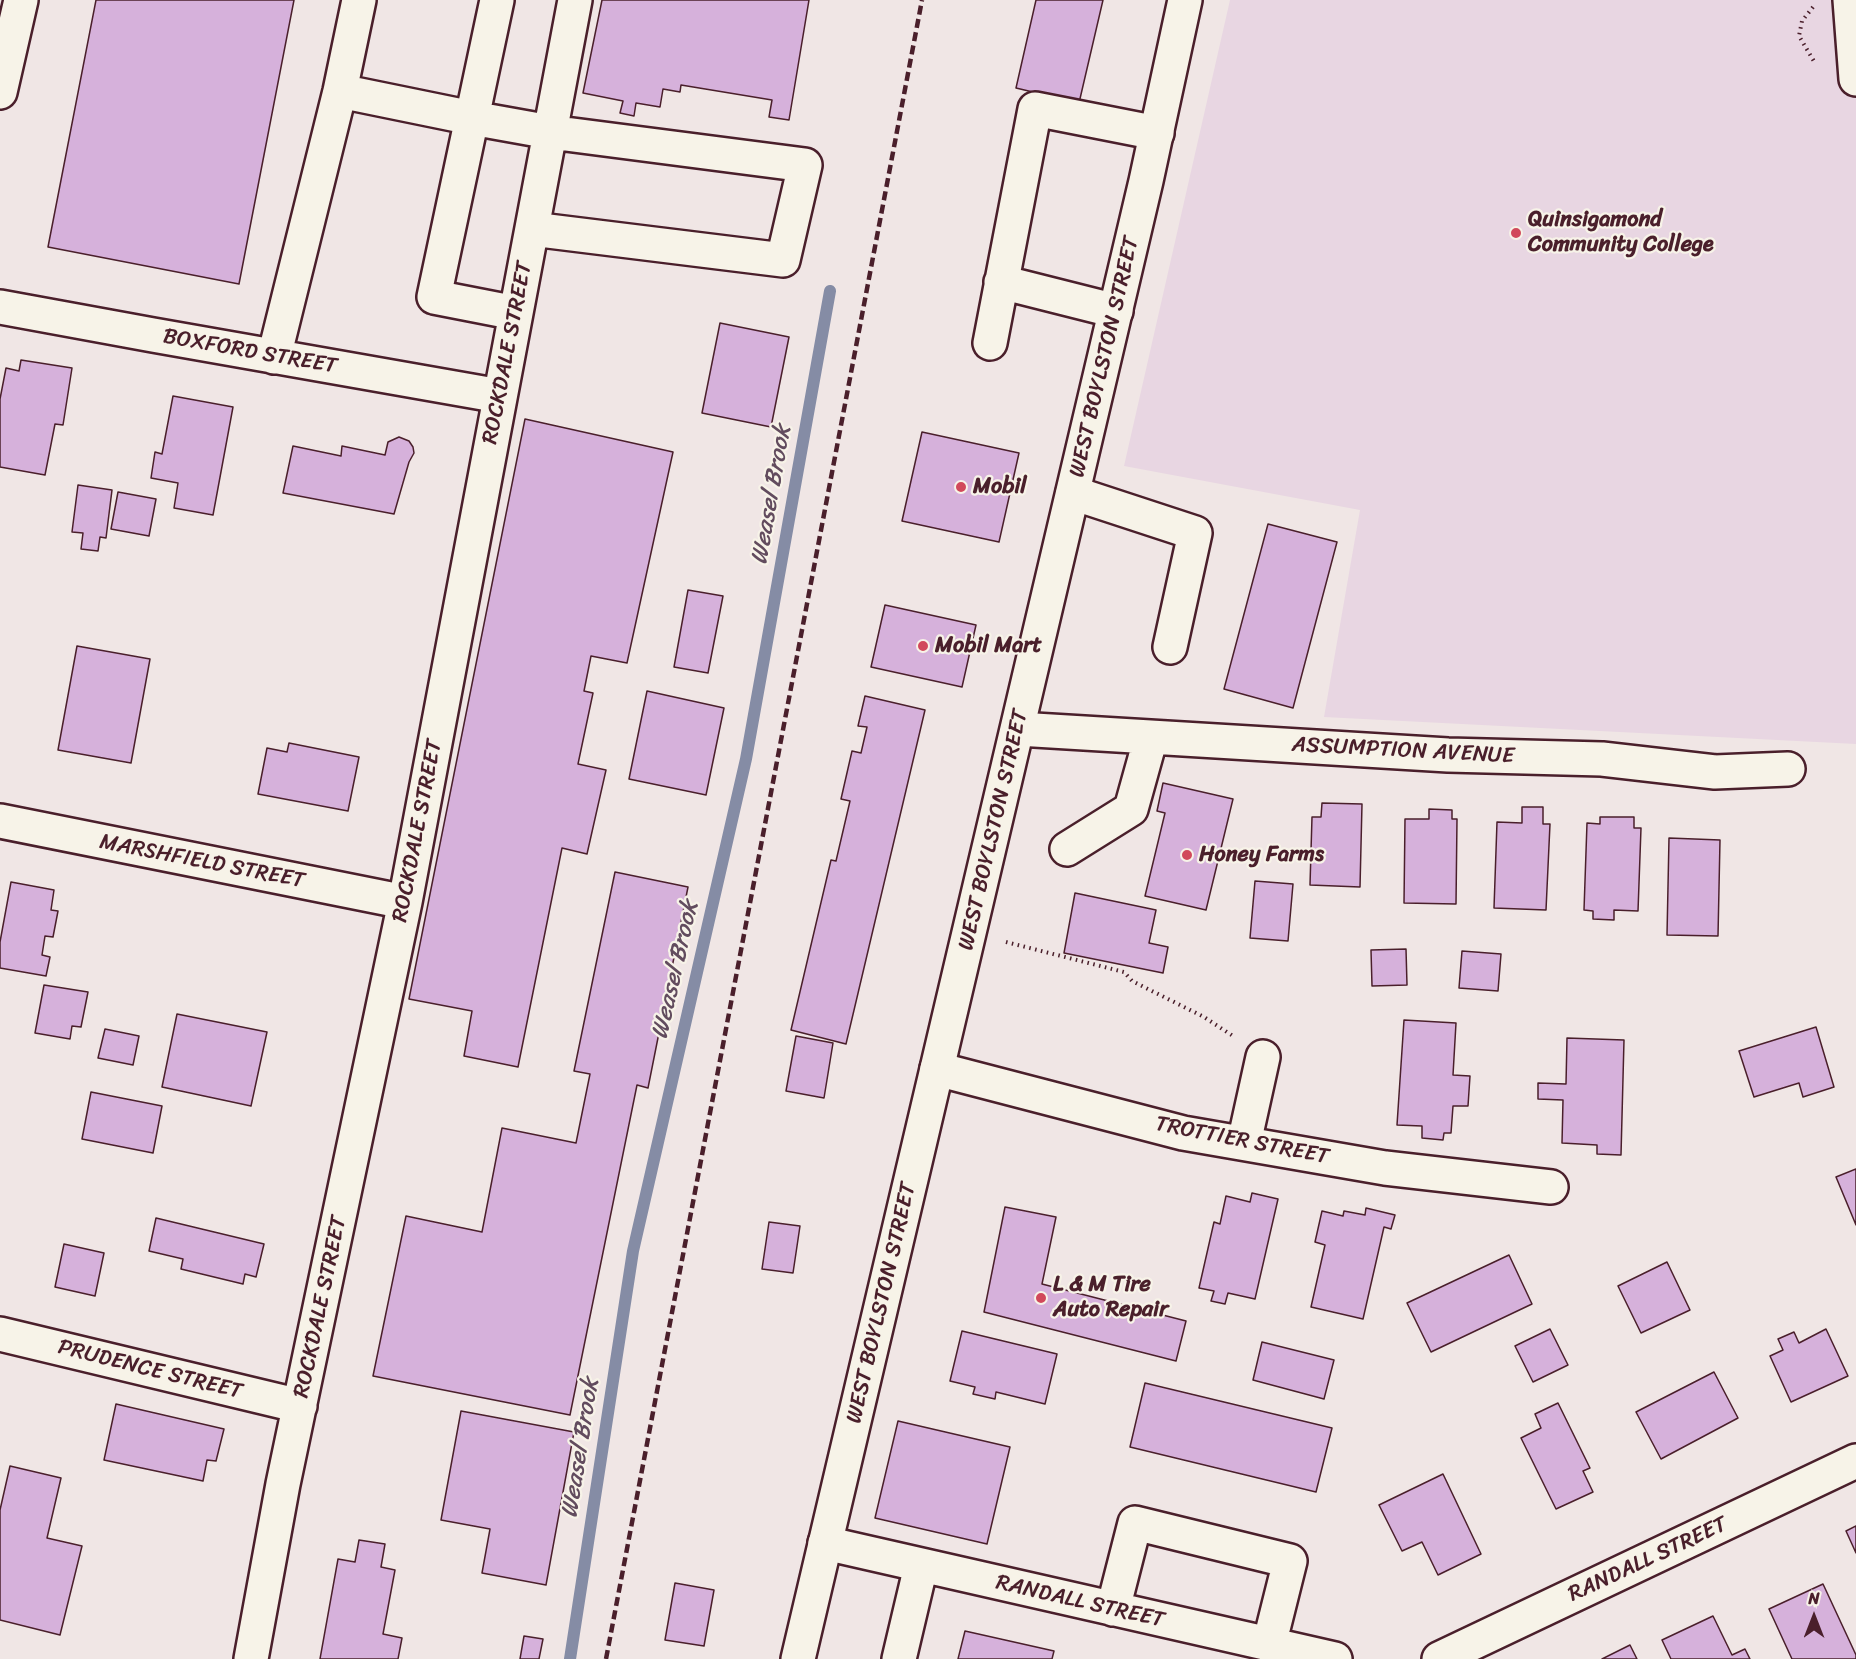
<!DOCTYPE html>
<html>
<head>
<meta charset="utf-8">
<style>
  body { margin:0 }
  #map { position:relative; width:1856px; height:1659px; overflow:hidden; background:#f0e6e5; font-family:Sriracha,sans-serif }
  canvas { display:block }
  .north { position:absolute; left:1784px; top:1587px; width:60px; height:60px; -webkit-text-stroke:4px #f7f3e8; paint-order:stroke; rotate:0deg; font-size:16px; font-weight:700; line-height:24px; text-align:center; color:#4a1f2b }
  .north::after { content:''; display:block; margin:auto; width:21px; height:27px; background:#4a1f2b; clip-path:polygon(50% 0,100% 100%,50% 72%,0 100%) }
</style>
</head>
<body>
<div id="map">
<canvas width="1856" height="1659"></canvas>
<div class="north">N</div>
</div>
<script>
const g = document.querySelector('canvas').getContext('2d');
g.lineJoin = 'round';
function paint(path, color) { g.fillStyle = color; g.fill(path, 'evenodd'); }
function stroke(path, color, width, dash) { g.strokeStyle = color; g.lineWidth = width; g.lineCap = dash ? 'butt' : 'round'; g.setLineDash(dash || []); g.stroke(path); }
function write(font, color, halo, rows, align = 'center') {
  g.font = font + ' Sriracha,sans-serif'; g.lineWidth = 4.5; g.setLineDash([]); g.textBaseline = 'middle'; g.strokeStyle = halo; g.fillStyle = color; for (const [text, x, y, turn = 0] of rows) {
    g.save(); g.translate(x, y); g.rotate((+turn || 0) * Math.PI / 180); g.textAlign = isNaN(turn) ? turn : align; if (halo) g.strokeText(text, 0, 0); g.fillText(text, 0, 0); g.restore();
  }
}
paint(new Path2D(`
  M1230 0H1856V744L1324 717 1360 510 1124 466Z`), '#e8d6e2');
stroke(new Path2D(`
  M570 1659 633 1251 746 759 830 291`), '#858ca5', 12);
const building = new Path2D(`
  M96 0H294L239 284 48 247Z
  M602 0H809L789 120 769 117 772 100 681 85 680 92 663 89 660 107 636 103 634 116 620 113 623 101 583 93Z
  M1036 0H1103L1079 103 1016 88Z
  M720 323 789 337 771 427 702 413Z
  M21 360 72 368 63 425 55 424 45 475 0 467V399L6 368 19 371Z
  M173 396 233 407 213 515 174 508 178 483 151 478 155 452 162 454Z
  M525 419 673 452 627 663 591 656 584 691 593 693 578 764 606 770 587 854 562 848 518 1067 464 1056 472 1011 409 999Z
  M922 432 1019 453 999 542 902 521Z
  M399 437 409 441 413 447 414 453 409 462 394 514 283 493 293 446 341 456 342 446 385 455 388 442Z
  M78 485 112 490 106 538 100 537 98 551 81 549 83 533 72 532Z
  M118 492 156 499 149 536 111 529Z
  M1268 524 1337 542 1293 708 1224 689Z
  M688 590 723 596 708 673 674 667Z
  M885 605 976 625 962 687 871 667Z
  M77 646 150 659 131 763 58 750Z
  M647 691 724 708 706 795 629 779Z
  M865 696 925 710 846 1044 791 1030 831 860 836 861 850 801 841 799 852 751 861 753 867 727 858 726Z
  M289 743 359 757 348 811 258 794 267 748 287 752Z
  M1163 783 1233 799 1206 910 1145 896 1165 813 1157 811Z
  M1322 803 1362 804 1360 887 1310 885 1312 817H1321Z
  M1522 807H1543V824H1550L1546 910 1494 908 1497 822 1522 823Z
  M1429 809 1452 810V819H1457L1456 904 1404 903 1405 819H1429Z
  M1600 817H1634V828H1641L1638 911 1614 910V920L1593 919V911L1584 910 1587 823 1600 824Z
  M1669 838 1720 840 1718 936 1667 935Z
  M615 872 688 887 648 1088 637 1085 570 1415 373 1376 406 1216 482 1232 502 1128 576 1143 590 1074 574 1071Z
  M1255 881 1293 884 1288 941 1250 938Z
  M11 882 54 890 51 910 58 911 53 937 45 936 42 955 50 957 46 976 0 968V942Z
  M1075 893 1156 910 1149 943 1168 947 1163 973 1064 953Z
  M1406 949 1407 985 1372 986 1371 950Z
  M1462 951 1501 954 1498 991 1459 988Z
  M44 985 88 992 81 1027 72 1026 70 1039 35 1033Z
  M177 1014 267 1032 251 1106 162 1087Z
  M1404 1020 1456 1023 1453 1075 1470 1076 1468 1106H1453L1451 1133H1444L1443 1140 1422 1138V1126L1397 1125Z
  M1816 1027 1834 1087 1803 1097 1799 1083 1754 1097 1739 1051Z
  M105 1029 139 1036 133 1065 98 1058Z
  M796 1036 833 1043 824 1098 786 1091Z
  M1567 1038 1624 1040 1621 1155 1597 1154V1145L1562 1143 1563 1100 1538 1099V1083L1566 1084Z
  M91 1092 162 1106 153 1153 82 1139Z
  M1856 1169V1225L1836 1177Z
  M1252 1193 1278 1199 1255 1299 1228 1293 1225 1304 1211 1301 1214 1291 1199 1288 1214 1222 1220 1224 1226 1196 1250 1202Z
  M1005 1207 1056 1217 1042 1284 1186 1321 1176 1361 984 1312Z
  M1366 1208 1395 1215 1391 1229 1384 1227 1363 1319 1311 1307 1325 1245 1315 1242 1322 1211 1343 1216 1344 1211 1365 1215Z
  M156 1218 264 1244 256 1277 245 1274 243 1284 181 1269 183 1259 149 1251Z
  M769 1222 800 1226 793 1273 762 1269Z
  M64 1244 104 1253 95 1296 55 1287Z
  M1509 1255 1532 1304 1431 1352 1407 1303Z
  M1667 1262 1690 1310 1641 1333 1618 1286Z
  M1550 1329 1568 1365 1533 1382 1515 1346Z
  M1826 1329 1848 1376 1791 1402 1770 1356 1783 1350 1778 1339 1794 1332 1799 1343Z
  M962 1331 1057 1354 1045 1404 996 1392 995 1399 973 1394 975 1387 950 1381Z
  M1262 1342 1334 1360 1324 1399 1253 1380Z
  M1714 1372 1738 1418 1661 1459 1636 1412Z
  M1145 1383 1332 1428 1316 1492 1130 1447Z
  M1558 1403 1590 1468 1583 1471 1593 1492 1556 1509 1521 1438 1541 1428 1535 1414Z
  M116 1404 224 1429 216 1461 207 1460 203 1481 104 1460Z
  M461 1411 574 1432 546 1585 482 1573 490 1529 441 1520Z
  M898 1421 1010 1447 987 1544 875 1518Z
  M10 1466 61 1478 47 1538 82 1546 60 1635 0 1620V1510Z
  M1443 1474 1481 1554 1438 1575 1422 1542 1402 1551 1379 1505Z
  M1856 1526V1553L1846 1531Z
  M359 1540 385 1544 381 1567 395 1570 383 1634 402 1638 398 1659H320L338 1559 355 1562Z
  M675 1583 714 1590 704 1646 665 1640Z
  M1823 1584 1856 1655V1659H1792L1769 1609Z
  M1713 1616 1732 1655 1745 1649 1750 1659H1671L1662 1640Z
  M965 1631 1054 1651 1052 1659H958Z
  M524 1636 543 1639 539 1659H520Z
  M1630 1645 1637 1659H1602Z`);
paint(building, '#d6b1db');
stroke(building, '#4a1f2b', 1.5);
const minor = new Path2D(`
  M497 0 434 297 516 313
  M1850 0 1856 79
  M340 91 472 118 550 132 805 165 783 260 532 229
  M0 92 21 0
  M1001 282 1116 311
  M0 307 153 335 500 396
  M990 343 1035 109 1157 133
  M274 357 340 91 359 0
  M1073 493 1195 533 1170 647
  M1018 729 1448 755 1602 759 1715 772 1788 769
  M0 821 405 902
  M1067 849 1131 809 1151 737
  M937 1069 1183 1133 1385 1168 1551 1187
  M1244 1143 1263 1057
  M0 1334 300 1406
  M825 1543 1335 1659
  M1113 1609 1135 1523 1290 1561 1269 1645
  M251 1659 283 1484 405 902 575 0
  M899 1659 921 1566
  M1439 1659 1856 1461`);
const major = new Path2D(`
  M798 1659 1146 181 1185 0`);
stroke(minor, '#4a1f2b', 38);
stroke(major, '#4a1f2b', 38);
stroke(new Path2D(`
  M1813 7 1802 21 1799 36 1815 63
  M1006 942 1124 972 1132 981 1204 1017 1233 1036`), '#4a1f2b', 4, [1.5, 4.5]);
stroke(minor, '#f7f3e8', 33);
stroke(major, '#f7f3e8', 33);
stroke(new Path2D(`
  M606 1659 922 0`), '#4a1f2b', 4.5, [9, 4.5]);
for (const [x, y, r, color] of [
  [1516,233,6,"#d1495b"],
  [961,487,6,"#d1495b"],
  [923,646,6,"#d1495b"],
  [1187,855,6,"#d1495b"],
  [1041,1298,6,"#d1495b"]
]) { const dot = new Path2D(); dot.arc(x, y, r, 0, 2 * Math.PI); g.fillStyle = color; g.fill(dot); stroke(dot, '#f7f3e8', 2); }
write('bold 22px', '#4a1f2b', '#f7f3e8', [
  ["Quinsigamond",1528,220],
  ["Community College",1528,245],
  ["Mobil",973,487],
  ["Mobil Mart",935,646],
  ["Honey Farms",1199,855],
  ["L & M Tire",1053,1285],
  ["Auto Repair",1053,1310]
], 'left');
write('22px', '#4a1f2b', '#f7f3e8', [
  ["BOXFORD STREET",250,352,10],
  ["ROCKDALE STREET",508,353,-79],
  ["WEST BOYLSTON STREET",1105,357,-77],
  ["ASSUMPTION AVENUE",1403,751,3],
  ["WEST BOYLSTON STREET",994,830,-77],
  ["ROCKDALE STREET",418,831,-79],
  ["MARSHFIELD STREET",202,862,11],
  ["TROTTIER STREET",1242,1141,11],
  ["WEST BOYLSTON STREET",882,1303,-77],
  ["ROCKDALE STREET",321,1307,-78],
  ["PRUDENCE STREET",150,1370,14],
  ["RANDALL STREET",1648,1560,-25],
  ["RANDALL STREET",1080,1602,13]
]);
write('italic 24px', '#624c5e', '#f7f3e8', [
  ["Weasel Brook",772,495,-80],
  ["Weasel Brook",676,970,-77],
  ["Weasel Brook",581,1448,-81]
]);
</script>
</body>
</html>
